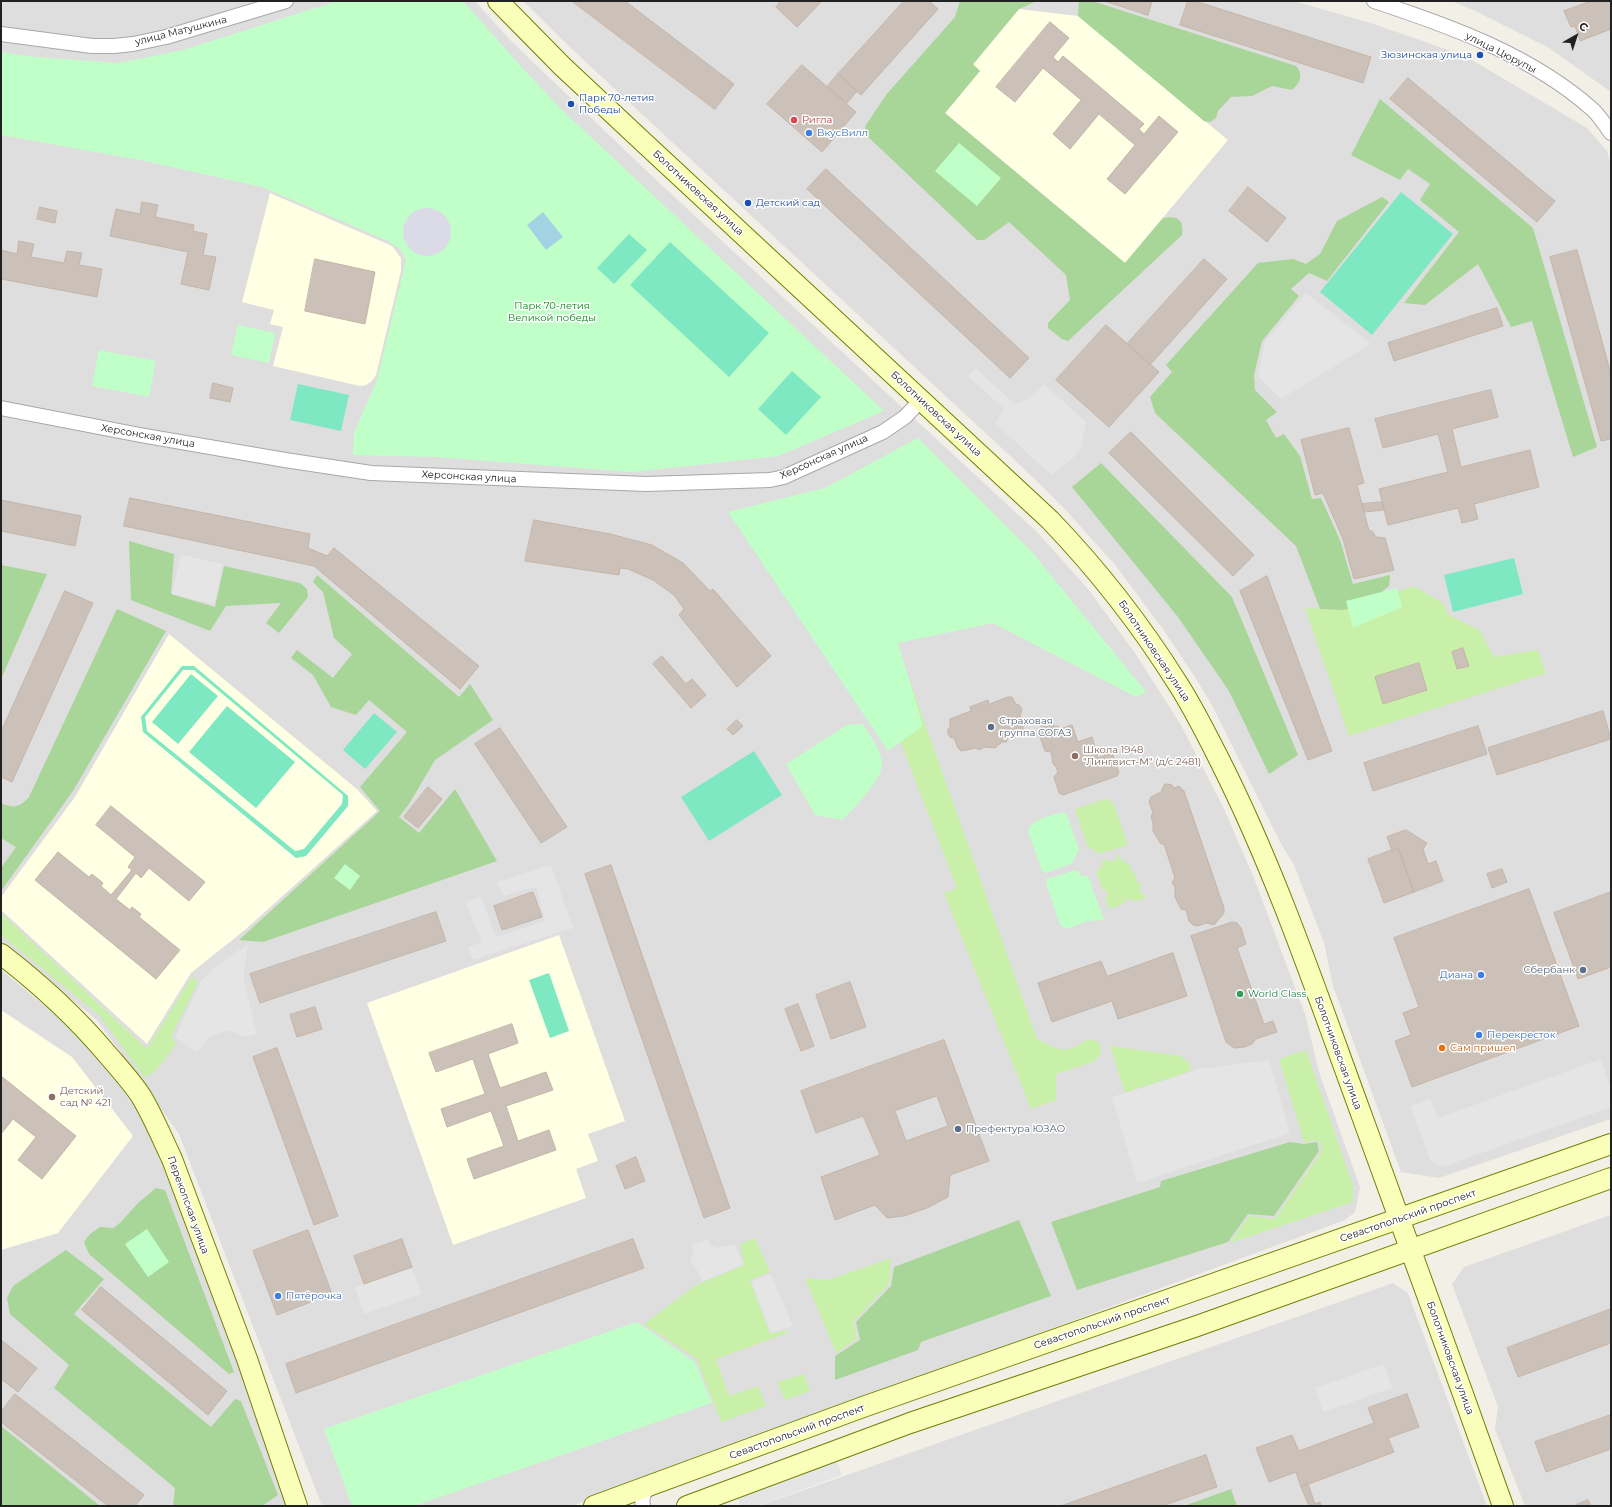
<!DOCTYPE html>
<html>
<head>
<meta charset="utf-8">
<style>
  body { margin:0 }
  #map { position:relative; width:1612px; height:1507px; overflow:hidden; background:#f2efe7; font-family:Montserrat,sans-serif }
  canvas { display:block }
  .frame { position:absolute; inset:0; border:2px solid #212121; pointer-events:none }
  .north { position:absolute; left:1556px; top:16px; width:40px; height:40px; -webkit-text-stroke:3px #fff; paint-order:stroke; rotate:39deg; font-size:11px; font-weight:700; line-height:16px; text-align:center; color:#212121 }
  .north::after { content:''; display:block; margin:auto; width:14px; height:18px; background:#212121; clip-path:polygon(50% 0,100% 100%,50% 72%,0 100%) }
</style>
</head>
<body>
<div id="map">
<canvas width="1612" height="1507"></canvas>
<div class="frame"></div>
<div class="north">С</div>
</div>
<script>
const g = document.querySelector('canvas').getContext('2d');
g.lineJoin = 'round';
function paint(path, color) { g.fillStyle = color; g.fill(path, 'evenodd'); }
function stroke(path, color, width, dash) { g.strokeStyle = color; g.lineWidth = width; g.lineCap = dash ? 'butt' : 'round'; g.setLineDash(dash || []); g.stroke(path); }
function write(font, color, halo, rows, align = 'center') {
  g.font = font + ' Montserrat,sans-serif'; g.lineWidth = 3; g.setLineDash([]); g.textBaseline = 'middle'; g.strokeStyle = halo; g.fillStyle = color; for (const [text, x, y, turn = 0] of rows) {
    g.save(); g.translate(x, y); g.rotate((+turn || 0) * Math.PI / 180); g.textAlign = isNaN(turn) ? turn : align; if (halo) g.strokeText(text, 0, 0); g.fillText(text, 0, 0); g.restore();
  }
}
paint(new Path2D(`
  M1 1H475L509 39 654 178 1037 532 1088 589 1135 653 1181 725 1224 809 1254 878 1305 1014 1319 1072 1360 1187 1355 1212 1345 1220 572 1506H322L179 1134 97 1020 1 942Z
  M523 1H1294L1374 24 1465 56 1587 128 1607 151 1611 166V1119L1439 1178 1401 1172 1333 986 1324 943 1294 865 1280 842 1213 707 1195 677 1165 632 1116 566 1063 507 1021 466 575 52Z
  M1451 1H1611V92L1549 48 1473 10Z
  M1 970 77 1032 135 1104 159 1146 236 1349 287 1506H1Z
  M1611 1215V1506H1525L1495 1429 1498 1407 1452 1284 1464 1267Z
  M1393 1283 1408 1293 1487 1506H759Z`), '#dfdede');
paint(new Path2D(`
  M1019 9 1078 16 1228 140 1125 263 945 113 980 71 973 65Z
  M270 193 392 246 401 258V271L376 375 372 381 366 385 360 386 273 366 283 327 270 324 274 310 242 302Z
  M169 634 358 790 377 811 246 929 191 973 147 1044 1 910V897L75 797Z
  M559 935 625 1121 588 1134 598 1161 576 1169 586 1198 453 1245 367 1003Z
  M1 1010 72 1057 133 1136 58 1233 1 1250Z`), '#feffe3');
paint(new Path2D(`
  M1414 586 1444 604 1447 614 1479 630 1494 657 1538 650 1546 673 1349 736 1305 608 1343 610Z
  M907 673 1037 1039C1060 1051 1065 1055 1088 1039L1100 1043 1101 1054 1093 1062 1056 1074V1100L1031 1109 944 893 957 888 893 723Z
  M1105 799 1110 800 1114 805 1128 845 1099 854 1092 849 1088 848 1075 809Z
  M1116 855H1119L1120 860 1124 859 1126 864H1129L1131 871 1134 872 1138 884 1141 883 1142 886 1139 887 1141 894H1144L1146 898 1132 902 1131 898 1124 901V904L1109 909 1105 897 1108 896 1106 890H1103L1096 872 1101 868 1102 861 1108 859 1110 862 1117 860Z
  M1 913 147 1049 192 977 198 982 171 1037 176 1043C168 1055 159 1072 144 1077L100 1016 1 935Z
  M1110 1046 1181 1056 1190 1064 1191 1071 1125 1093Z
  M1306 1050 1353 1186V1202L1230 1243 1249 1216 1275 1219 1322 1151 1319 1140 1304 1142 1279 1059Z
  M755 1238 770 1272 750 1280 770 1334 786 1330 787 1333 716 1359 729 1396 758 1386 766 1406 721 1422 697 1359 644 1324 696 1285 744 1265 740 1244Z
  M891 1258 889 1284 853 1322 857 1339 836 1353 805 1278 828 1280Z
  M804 1374 810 1391 785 1400 777 1382Z`), '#c9f0a9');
paint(new Path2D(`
  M960 1H1037L1019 9 973 64 980 71 945 113 1125 263 1163 218C1178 215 1184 220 1182 235L1068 341 1062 339 1048 328V323L1070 300 1066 275 1009 222 984 240H977L864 133 866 125 886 95 955 17Z
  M1079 1H1092L1296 66C1304 75 1300 83 1292 90L1272 86 1252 96 1231 97 1218 111 1216 118 1210 122 1204 121 1078 16Z
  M1380 99 1533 228 1597 447 1573 457 1532 321 1511 327 1478 264 1425 305 1404 303 1459 232 1420 200 1430 184 1408 169 1400 180 1351 155Z
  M1382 197 1389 202 1327 281 1309 273 1291 289 1299 296 1262 341 1254 375 1255 390 1277 412 1266 420 1276 438 1284 434 1300 456 1312 499 1321 498 1340 540 1353 584 1390 575 1389 586 1368 603 1343 610 1320 609 1296 546 1155 413 1150 397 1172 372 1166 365 1258 263 1293 259 1306 264 1320 254 1337 221Z
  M1101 463 1232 597 1298 755 1269 774 1229 691 1178 617 1072 487Z
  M129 541 174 554 171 594 215 607 224 566 300 583 307 589 308 597 279 633 266 623 281 603 226 606 210 631 131 600Z
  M1 565 47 574 1 679Z
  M317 575 459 697 470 684 493 720 435 760 409 804 399 817 419 833 455 789 497 861 263 942 239 940 380 811 360 787 407 732 369 700 356 715 331 707 313 675 291 658 297 650 333 678 352 654 334 638 323 592 313 582Z
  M117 609 166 631 73 791 1 891V868L16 847 1 838V803C14 809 20 807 29 797Z
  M1290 1142 1304 1144 1317 1142 1319 1151 1274 1216 1248 1214 1228 1242 1077 1290 1051 1222 1160 1187 1161 1181Z
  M156 1188 165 1190 234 1372 229 1374 89 1254 84 1242 90 1234 100 1227 114 1228 121 1222 138 1203Z
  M1019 1220 1051 1296 921 1342 918 1350 835 1380V1356L860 1340 856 1322 891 1286 894 1267Z
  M66 1250 104 1279 74 1314 211 1427 235 1399 241 1401 278 1495 262 1506H173L175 1488 54 1388 69 1365 10 1314 7 1298 13 1286Z
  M1 1426 100 1506H1Z
  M1231 1489 1237 1506H1184Z`), '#a8d598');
paint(new Path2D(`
  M338 1H463L526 72 564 112 884 411 778 456 632 472 437 457 353 455 354 433 377 380 406 260 401 250 388 241 262 187 140 160 1 135V52L33 57 119 63 183 50Z
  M959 143 1001 178 977 206 935 171Z
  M238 325 275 333 269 363 231 355Z
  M99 350 156 361 149 397 92 386Z
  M918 438 1032 552 1146 692 1136 697 993 623 898 643 923 726 888 751 728 512 825 488Z
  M1397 588 1402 607 1353 628 1346 601Z
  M862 724C869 733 883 753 882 765 880 783 855 806 843 820L815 815 786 764 847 725Z
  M1063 812 1067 815 1079 850 1074 858 1073 863 1046 873 1042 871 1028 831C1031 819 1052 816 1063 812Z
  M345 864 360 876 350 890 334 878Z
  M1076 870 1082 876H1088L1104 920 1088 921 1066 929 1060 925 1046 883 1047 879Z
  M147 1229 169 1262 148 1277 125 1244Z
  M637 1322 695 1362 712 1403 414 1506H352L324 1429Z`), '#c1ffc8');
paint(new Path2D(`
  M1401 192 1453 234 1372 335 1320 292Z
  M629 234 647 250 614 284 597 268Z
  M670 242 769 333 729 377 630 285Z
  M792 371 821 397 786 435 758 409Z
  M298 384 349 395 341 431 290 420Z
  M1514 558 1523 594 1453 612 1444 575Z
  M182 666H194L348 796V806L306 856 296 858 143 732 141 717ZM183 670H194L343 795 342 804 304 849 295 851 147 731 145 717Z
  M191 674 218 696 178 744 152 722Z
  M227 706 295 762 256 808 189 752Z
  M374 713 397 732 365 769 343 750Z
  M754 751 782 795 709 841 681 797Z
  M549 973 569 1031 550 1038 529 980Z`), '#7ee8c2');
paint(new Path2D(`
  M1306 293 1371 344 1281 399 1258 376 1265 342Z
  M975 368 1015 404 1028 399 1044 384 1086 422 1081 449 1074 457 1051 475 995 423 1004 409 968 376Z
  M181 555 223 564 214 604 172 594Z
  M551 865 573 928 473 960 468 947 482 942 465 902 481 896 496 937 545 921 536 887 503 896 497 882Z
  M248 944 243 977 257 1034 245 1037 227 1030 208 1038 197 1053 175 1037 200 983 212 969Z
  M1601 1059 1611 1091V1107L1442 1167 1430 1160 1410 1106 1430 1099 1438 1118Z
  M1269 1060 1290 1133 1137 1183 1112 1097 1200 1069Z
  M707 1240 712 1246 717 1248 735 1244 743 1264 702 1282 696 1268 690 1261 694 1251 692 1244Z
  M412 1269 422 1294 364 1314 355 1287Z
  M771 1274 793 1326 771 1333 751 1281Z
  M1384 1364 1392 1388 1323 1412 1315 1388Z
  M837 1461 842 1475 758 1506H741L738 1498Z`), '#e5e5e5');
paint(new Path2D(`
  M403 232a24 24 0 1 1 48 0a24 24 0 1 1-48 0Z`), '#dbdbe8');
paint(new Path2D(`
  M543 212 563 237 546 250 527 225Z`), '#a3d3e3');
const building = new Path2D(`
  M572 1H625L734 84 715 109Z
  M781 1H822L797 27 776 7Z
  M904 1H929L938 9 861 95 838 74Z
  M1105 1H1152L1148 15Z
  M1188 1H1195L1371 57 1363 83 1180 25Z
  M1592 1H1611V29L1580 41 1575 26 1571 27 1564 11Z
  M1050 22 1069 38 1053 57 1058 62 1063 56 1144 124 1139 129 1144 134 1159 116 1178 132 1125 194 1107 179 1135 145 1099 114 1070 149 1053 134 1081 100 1043 68 1015 102 996 87Z
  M802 65 856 112 822 152 767 104Z
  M838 74 857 91 847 103 827 87Z
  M1408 78 1555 201 1537 222 1390 99Z
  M826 169 1029 358 1010 378 807 189Z
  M1248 187 1286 218 1267 242 1229 211Z
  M142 202 158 205 155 217 194 225 193 231 207 234 203 255 216 257 209 290 181 284 188 252 110 236 116 209 140 214Z
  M40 207 57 211 55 223 37 219Z
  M19 241 34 244 31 257 64 263 67 251 82 253 79 265 102 269 97 297 1 279V250L17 254Z
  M1577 250 1611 374V439L1601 441 1550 257Z
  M315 259 375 272 365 324 305 311Z
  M1204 259 1227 279 1150 365 1127 344Z
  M1497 308 1503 326 1394 361 1388 343Z
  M1106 325 1159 372 1109 427 1056 380Z
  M213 383 233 388 230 402 210 398Z
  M1491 390 1498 417 1452 429 1461 467 1530 450 1539 487 1474 504 1478 519 1462 523 1458 508 1388 525 1379 489 1448 472 1438 434 1383 448 1375 419Z
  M1349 428 1364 483 1357 485 1369 531H1372L1376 537 1385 538 1394 570 1354 579 1343 539 1323 493 1315 495 1301 440Z
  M1131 432 1254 555 1233 576 1109 453Z
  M130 498 310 534 308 548 327 556 334 548 479 666 460 689 314 566 124 526Z
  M1 500 81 516 75 546 1 531Z
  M1382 502 1384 510 1364 512 1362 504Z
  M534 520 610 534 652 545 683 563 710 591 713 589 771 656 737 687 679 615 684 609 674 595 653 580 628 569 620 568 619 575 525 561Z
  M1267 576 1332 751 1308 760 1240 591Z
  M65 591 93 603 12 782 1 777V732Z
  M1463 648 1469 666 1457 669 1452 652Z
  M662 656 686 684 692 679 706 695 691 708 653 664Z
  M1419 663 1427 690 1383 704 1375 677Z
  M1008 697H1012L1016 704 1019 705 1022 709 1020 716 1023 726V730L1020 732 1008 736V739L1006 742H1002L995 748 985 747 979 750 976 748 961 751 958 748 954 738H951L948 734V729L950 727V719L971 711 970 707 988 700 989 704Z
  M1603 711 1611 739 1497 775 1488 748Z
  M737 720 743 726 733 735 727 729Z
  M1052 720 1054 727 1058 726 1060 729 1072 725 1078 742 1092 737 1098 758 1111 753 1113 755 1119 773 1117 776 1063 795 1059 793 1054 777 1058 772 1056 767 1053 764 1051 752 1045 751 1039 734 1042 730 1041 724Z
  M1478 726 1487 754 1373 791 1364 763Z
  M500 728 567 827 541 843 475 744Z
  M1168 784 1172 785 1174 788 1179 786 1184 791 1224 908V913L1214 925 1206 923 1198 926 1193 925 1189 921 1186 910 1181 909 1175 897V887L1172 883 1175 878 1164 844H1161L1153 831V823L1151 816 1153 813 1149 802 1151 797 1161 792 1164 785Z
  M428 787 442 799 418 828 404 817Z
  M111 806 205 882 189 901 149 868 141 878 136 873 116 899 130 910 132 907 141 914 139 917 180 950 156 979 35 880 58 852 89 877 92 874 103 883 101 886 111 895 132 870 128 867 135 857 96 825Z
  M1406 830 1427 843 1423 849 1428 864 1436 861 1443 881 1414 892 1398 848 1392 851 1387 837Z
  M1398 848 1414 892 1384 903 1368 859Z
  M611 865 730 1208 704 1218 585 874Z
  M1502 869 1507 882 1492 888 1487 874Z
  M1529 889 1579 1026 1412 1087 1395 1041 1411 1035 1403 1013 1419 1007 1394 938Z
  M533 892 542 917 502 930 494 906Z
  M1611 892V967L1578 979 1554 913Z
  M436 912 446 941 260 1003 250 974Z
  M1233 922 1237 923 1241 928 1246 944 1237 948 1264 1024 1273 1021 1277 1032 1256 1039 1252 1044 1245 1047 1234 1048 1226 1042 1191 936Z
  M1173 953 1187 996 1118 1019 1112 1001 1052 1022 1038 983 1101 961 1107 976Z
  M850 982 866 1027 831 1039 816 995Z
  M798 1004 814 1046 801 1051 785 1009Z
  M315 1007 322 1029 297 1037 290 1015Z
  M512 1024 518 1043 488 1054 500 1088 546 1072 553 1090 506 1106 518 1141 549 1130 556 1150 474 1179 467 1159 504 1146 491 1111 447 1127 441 1109 485 1094 473 1059 436 1072 429 1053Z
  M944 1040 989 1161 950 1175 948 1197 927 1208 904 1216 887 1218 875 1205 835 1220 821 1177 880 1155 863 1116 816 1133 801 1091ZM937 1096 948 1126 906 1141 895 1111Z
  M277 1048 338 1216 314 1225 253 1057Z
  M1 1076 76 1136 42 1179 18 1160 36 1137 13 1119 1 1134Z
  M636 1157 645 1181 625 1189 616 1166Z
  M308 1230 332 1294 277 1315 253 1251Z
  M402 1239 412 1267 364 1284 354 1256Z
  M633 1239 644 1268 296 1393 286 1364Z
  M101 1287 227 1391 208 1415 82 1310Z
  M1611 1309V1343L1518 1377 1507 1348Z
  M1 1340 37 1368 18 1392 1 1379Z
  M15 1394 144 1495 135 1506H108L1 1422V1412Z
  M1407 1394 1419 1427 1388 1438 1394 1452 1301 1487 1296 1472 1269 1482 1256 1448 1292 1435 1299 1451 1374 1423 1368 1408Z
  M1611 1415V1449L1546 1472 1535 1442Z
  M1206 1455 1217 1487 1162 1506H1061Z
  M1308 1484 1315 1504 1320 1502 1321 1506H1309L1301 1487Z
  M1588 1500 1591 1506H1577L1576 1505Z`);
paint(building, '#cbc1b9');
stroke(building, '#c5b5a7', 1);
const street = new Path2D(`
  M1374 1C1450 26 1531 55 1592 109 1599 115 1605 125 1611 133
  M1 34 92 46H114L133 44 166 37 286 1
  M1 408 140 435 285 460 371 473 646 484 770 480 784 477 883 432 905 417 921 400
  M643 1506C641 1497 644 1490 652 1486`);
const secondary = new Path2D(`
  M498 1 562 66 640 139 1050 520C1098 570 1141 625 1178 684 1194 709 1207 735 1220 761 1276 872 1316 991 1359 1108 1407 1241 1456 1373 1503 1506
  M1 954C40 984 75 1016 107 1054 119 1068 131 1081 141 1096 153 1116 162 1138 172 1159L247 1359 297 1506
  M594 1506 863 1407 1611 1144
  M687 1506 910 1423 1197 1326 1611 1178`);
stroke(street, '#a8a8a8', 16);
stroke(secondary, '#6e8000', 22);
stroke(street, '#fff', 14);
stroke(secondary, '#f9ffb8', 20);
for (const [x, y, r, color] of [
  [1480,55,4,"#1a4fb4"],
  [571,104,4,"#1a4fb4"],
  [794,120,4,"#e0444e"],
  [809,133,4,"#3f7fe0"],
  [748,203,4,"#1a4fb4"],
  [991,727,4,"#5c6f8a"],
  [1075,756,4,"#8d6e63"],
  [1583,970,4,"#5c6f8a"],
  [1481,975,4,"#3f7fe0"],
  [1240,994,4,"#2e9e5b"],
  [1479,1035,4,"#3f7fe0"],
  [1442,1048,4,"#e8710a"],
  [52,1097,4,"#8d6e63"],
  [958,1129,4,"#5c6f8a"],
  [278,1296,4,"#3f7fe0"]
]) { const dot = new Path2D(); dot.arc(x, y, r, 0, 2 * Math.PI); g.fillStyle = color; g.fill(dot); stroke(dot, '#fff', 1.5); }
write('10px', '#212121', '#fff', [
  ["улица Матушкина",181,31,-14],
  ["улица Цюрупы",1501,53,27],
  ["Болотниковская улица",698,193,43],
  ["Болотниковская улица",936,414,43],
  ["Херсонская улица",148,436,10],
  ["Херсонская улица",824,457,-24],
  ["Херсонская улица",469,477,3],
  ["Болотниковская улица",1154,651,56],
  ["Болотниковская улица",1338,1053,70],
  ["Перекопская улица",188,1205,70],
  ["Севастопольский проспект",1408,1216,-19],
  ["Севастопольский проспект",1102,1323,-19],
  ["Болотниковская улица",1450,1358,70],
  ["Севастопольский проспект",797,1432,-20]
]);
write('10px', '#164399', '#fff', [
  ["Зюзинская улица",1472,55,"right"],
  ["Парк 70-летия",579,98],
  ["Победы",579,110],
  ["Детский сад",756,203]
], 'left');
write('10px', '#be3a42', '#fff', [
  ["Ригла",802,120]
], 'left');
write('10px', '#366cbe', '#fff', [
  ["ВкусВилл",817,133],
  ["Диана",1473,975,"right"],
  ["Перекресток",1487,1035],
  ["Пятёрочка",286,1296]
], 'left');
write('10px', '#028711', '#fff', [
  ["Парк 70-летия",552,306],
  ["Великой победы",552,318]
]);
write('10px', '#4e5e75', '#fff', [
  ["Страховая",999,721],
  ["группа СОГАЗ",999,733],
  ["Сбербанк",1575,970,"right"],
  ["Префектура ЮЗАО",966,1129]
], 'left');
write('10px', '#785e54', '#fff', [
  ["Школа 1948",1083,750],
  ["\"Лингвист-М\" (д/с 2481)",1083,762],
  ["Детский",60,1091],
  ["сад № 421",60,1103]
], 'left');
write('10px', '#27864d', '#fff', [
  ["World Class",1248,994]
], 'left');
write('10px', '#c56008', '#fff', [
  ["Сам пришел",1450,1048]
], 'left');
</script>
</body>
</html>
